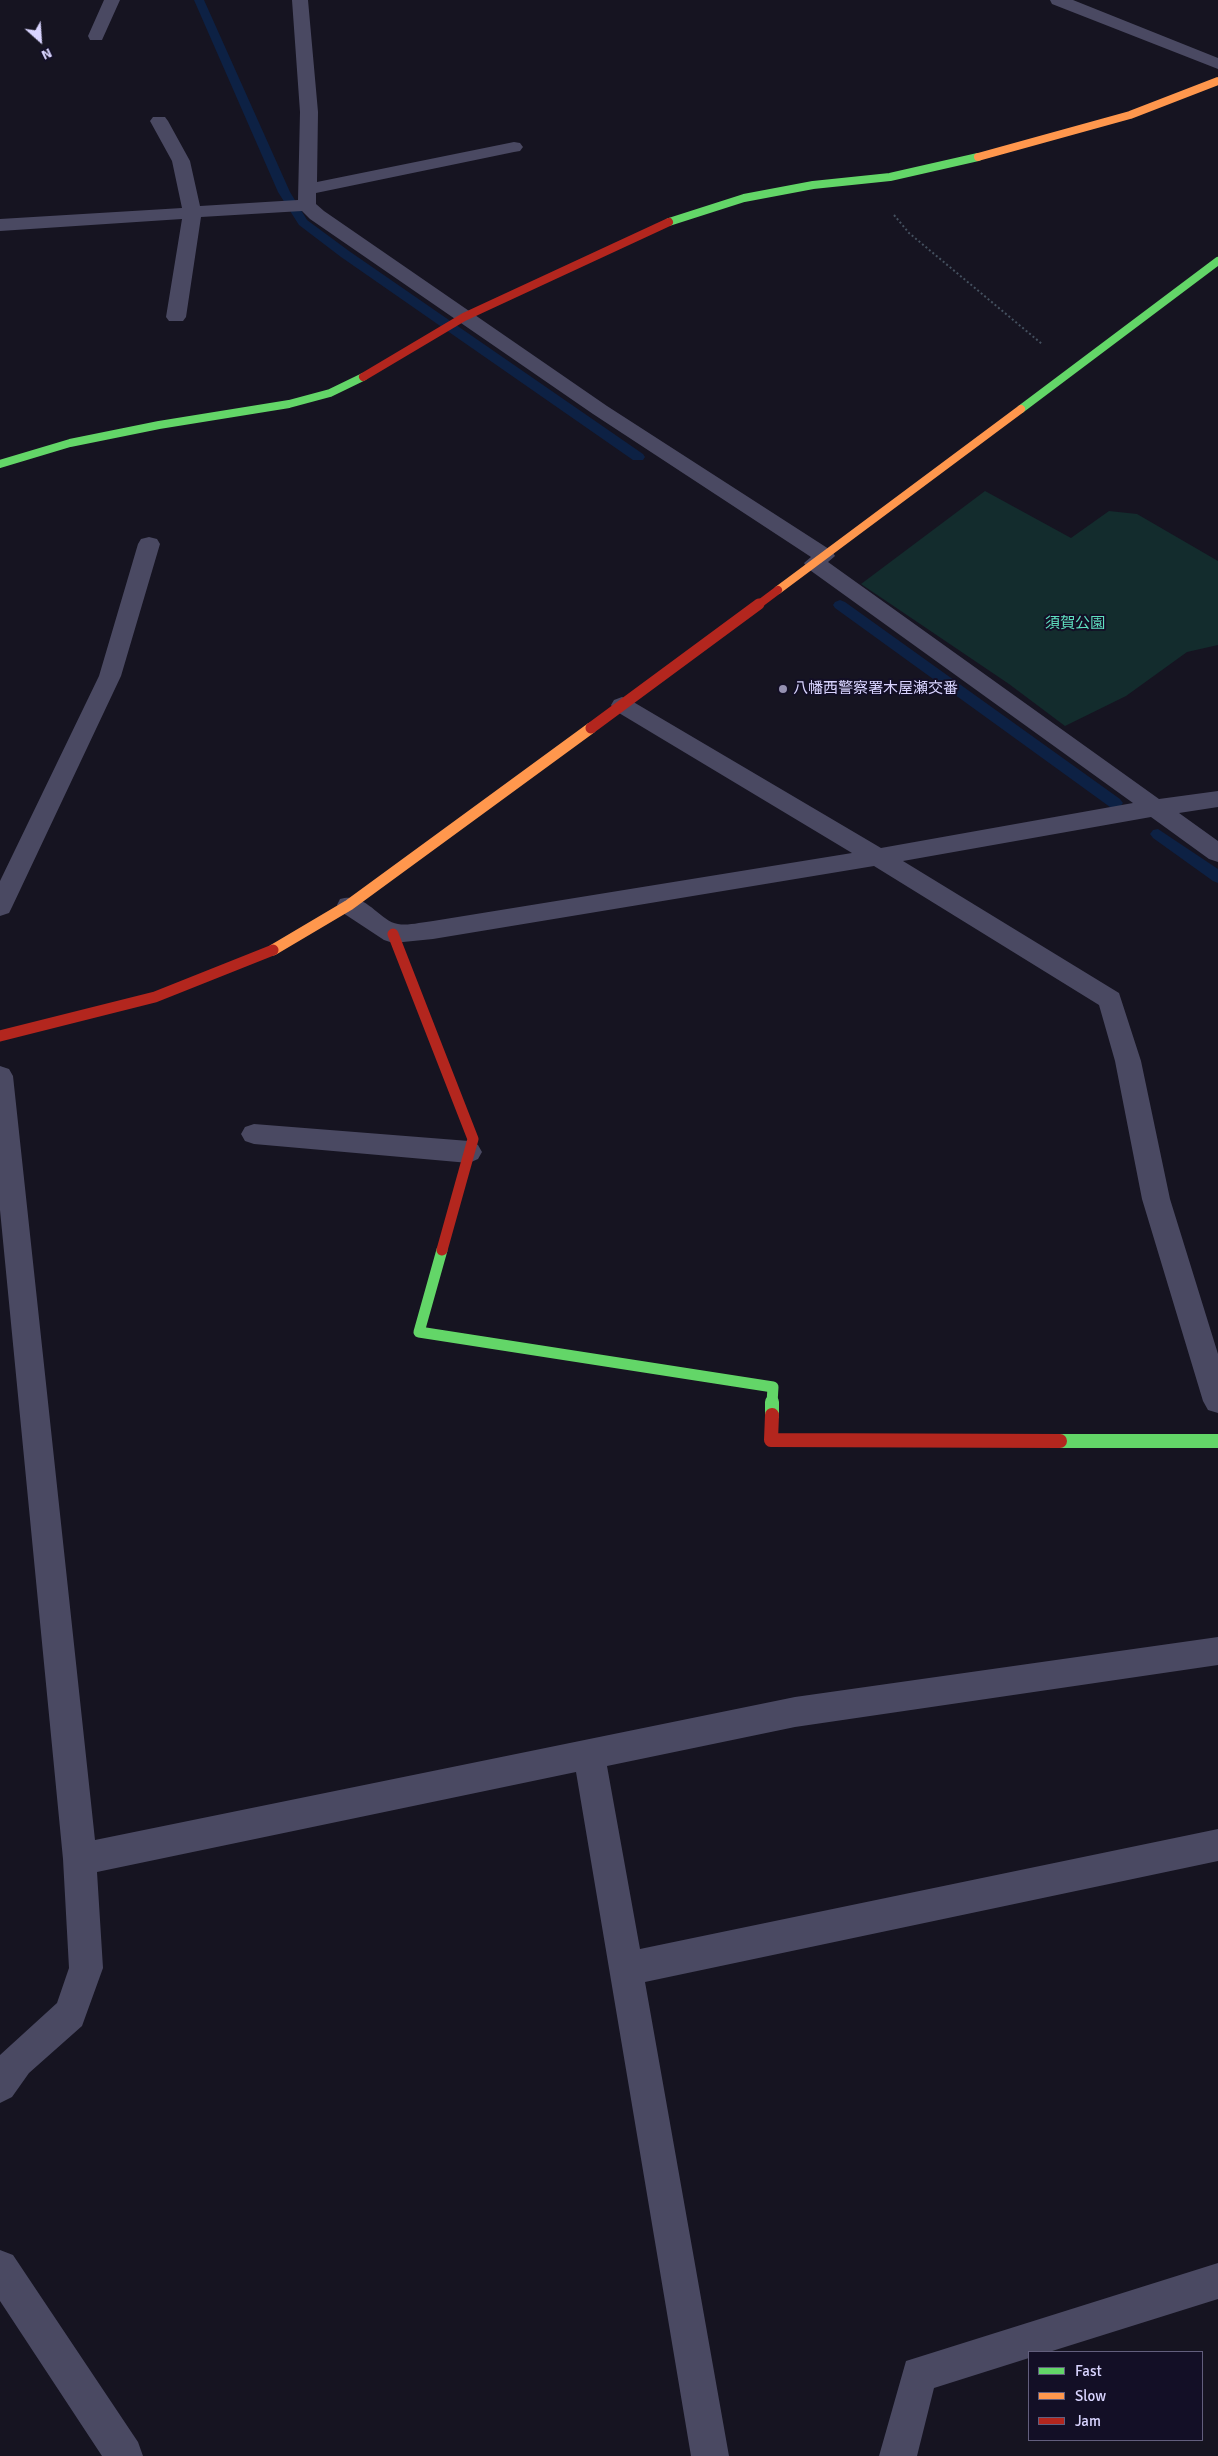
<!DOCTYPE html>
<html>
<head>
<meta charset="utf-8">
<style>
  body { margin:0 }
  #map { position:relative; width:1218px; height:2456px; overflow:hidden; background:#161421; font-family:Signika,sans-serif }
  canvas { display:block }
  .legend { position:absolute; left:1028px; top:2351px; width:175px; height:90px; box-sizing:border-box; background:#130f26; border:1px solid #625e7d; margin:0; padding:6px 9px; list-style:none; font-size:15px; color:#d9d4ff }
  .legend li { display:flex; align-items:center; gap:10px; height:25px }
  .legend b { width:25px; border:1px solid #625e7d }
  .north { position:absolute; left:15px; top:15px; width:50px; height:50px; -webkit-text-stroke:4px #130f26; paint-order:stroke; rotate:154deg; font-size:14px; font-weight:700; line-height:20px; text-align:center; color:#d9d4ff }
  .north::after { content:''; display:block; margin:auto; width:18px; height:22px; background:#d9d4ff; clip-path:polygon(50% 0,100% 100%,50% 72%,0 100%) }
</style>
</head>
<body>
<div id="map">
<canvas width="1218" height="2456"></canvas>
<ul class="legend">
<li><b style="height:6px;background:#63d668"></b>Fast</li>
<li><b style="height:6px;background:#ff974d"></b>Slow</li>
<li><b style="height:6px;background:#b3261e"></b>Jam</li>
</ul>
<div class="north">N</div>
</div>
<script>
const g = document.querySelector('canvas').getContext('2d');
g.lineJoin = 'round';
function paint(path, color) { g.fillStyle = color; g.fill(path, 'evenodd'); }
function stroke(path, color, width, dash) { g.strokeStyle = color; g.lineWidth = width; g.lineCap = dash ? 'butt' : 'round'; g.setLineDash(dash || []); g.stroke(path); }
function write(font, color, halo, rows, align = 'center') {
  g.font = font + ' Signika,"Noto Sans JP",sans-serif'; g.lineWidth = 4; g.setLineDash([]); g.textBaseline = 'middle'; g.strokeStyle = halo; g.fillStyle = color; for (const [text, x, y, turn = 0] of rows) {
    g.save(); g.translate(x, y); g.rotate((+turn || 0) * Math.PI / 180); g.textAlign = isNaN(turn) ? turn : align; if (halo) g.strokeText(text, 0, 0); g.fillText(text, 0, 0); g.restore();
  }
}
paint(new Path2D(`
  M985 491 1071 538 1109 511 1137 514 1218 561V645L1187 652 1126 696 1065 726 1009 684 861 584Z`), '#132c2d');
paint(new Path2D(`
  M194 0H204L290 192 307 220 349 251 643 454 645 457 643 460H633L341 257 299 225 278 192Z
  M840 600 845 602 1120 799 1123 803 1120 807H1110L835 608 833 605 835 602Z
  M1158 829 1218 869V883L1213 881 1153 838 1150 834 1153 830Z`), '#0d2144');
stroke(new Path2D(`
  M894 215 909 233 1042 344`), '#44505f', 2, [2, 2.5]);
paint(new Path2D(`
  M104 0H120L102 40H90L88 36Z
  M292 0H308L318 112 317 182 514 142 520 143 523 147 520 151 514 152 316 193V204L324 211 607 406 832 551 835 556 828 562 1159 799 1218 791V807L1179 813 1218 841V862L1209 859 1151 817 903 861 1119 993 1141 1061 1170 1199 1218 1354V1413L1208 1410 1203 1401 1142 1199 1115 1061 1099 1005 874 866 433 939 393 943 384 940 340 911 337 905 340 899C366 891 379 921 398 924 408 926 422 922 433 921L852 853 614 710 611 705 614 700 622 697 630 700 881 848 1133 803 807 568 804 563 811 557 593 414 310 219 302 211 201 217 186 317 183 321H169L166 317 182 219 0 231V219L182 208 172 161 150 121 153 117H165L168 121 190 161 200 206 298 200 300 112Z
  M1050 0H1073L1218 58V69L1052 4Z
  M149 537 157 539 160 544 121 676 12 907 9 913 0 916V881L99 676 138 544 141 539Z
  M0 1066 9 1069 13 1076 95 1840 795 1697 1218 1637V1665L795 1727 607 1766 640 1949 1218 1829V1861L645 1982 729 2456H691L576 1772 97 1872 103 1968 82 2026 29 2073 12 2097 0 2103V2055L57 2003 69 1968 63 1859 0 1210Z
  M254 1124 469 1141 478 1145 482 1152 478 1159 469 1163 254 1144 245 1141 241 1134 245 1127Z
  M0 2250 13 2255 138 2442 143 2456H102L0 2301Z
  M1218 2263V2299L1049 2352H1029V2358L934 2388 917 2456H879L906 2361Z`), '#4a4962');
stroke(new Path2D(`
  M669 222 744 198 813 185 890 177 978 157
  M1021 409 1218 261
  M0 464 70 443 159 425 289 404 330 393 363 377`), '#63d668', 8);
stroke(new Path2D(`
  M442 1250 419 1332 773 1387 772 1403`), '#63d668', 11);
stroke(new Path2D(`
  M772 1415V1402
  M1060 1441H1218`), '#63d668', 14);
stroke(new Path2D(`
  M978 157 1130 115 1218 81
  M778 590 1021 409`), '#ff974d', 8);
stroke(new Path2D(`
  M273 950 349 905 591 728`), '#ff974d', 11);
stroke(new Path2D(`
  M363 377 464 317 669 222
  M758 605 778 590`), '#b3261e', 8);
stroke(new Path2D(`
  M591 728 759 604
  M393 934 473 1139 442 1250
  M0 1036 155 997 273 950`), '#b3261e', 11);
stroke(new Path2D(`
  M772 1415 771 1440 1060 1441`), '#b3261e', 14);
for (const [x, y, r, color] of [
  [783,689,5,"#9591b1"]
]) { const dot = new Path2D(); dot.arc(x, y, r, 0, 2 * Math.PI); g.fillStyle = color; g.fill(dot); stroke(dot, '#130f26', 2); }
write('15px', '#5fe0c0', '#130f26', [
  ["須賀公園",1075,624]
]);
write('15px', '#d9d4ff', '#130f26', [
  ["八幡西警察署木屋瀬交番",793,689]
], 'left');
</script>
</body>
</html>
